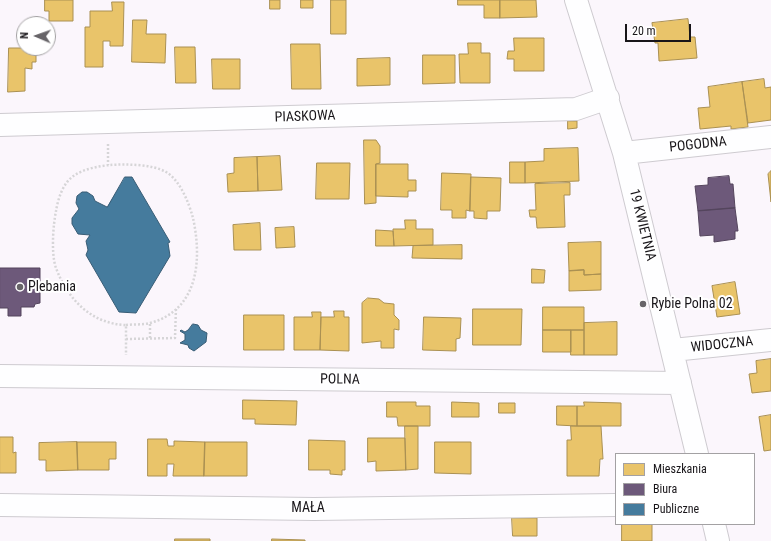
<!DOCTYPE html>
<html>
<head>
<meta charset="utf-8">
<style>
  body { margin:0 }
  #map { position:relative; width:771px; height:541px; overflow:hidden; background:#fbf6fc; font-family:"Roboto Condensed",sans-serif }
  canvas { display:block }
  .legend { position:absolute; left:615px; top:453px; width:140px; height:72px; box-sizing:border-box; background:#fff; border:1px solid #a3a1a3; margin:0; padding:5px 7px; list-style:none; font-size:12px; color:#181519 }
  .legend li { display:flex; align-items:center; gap:8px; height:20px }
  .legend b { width:20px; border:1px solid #a3a1a3 }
  .north { position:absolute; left:16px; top:16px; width:40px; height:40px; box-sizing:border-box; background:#fff; border:1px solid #a3a1a3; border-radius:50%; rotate:272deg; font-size:11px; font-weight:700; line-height:16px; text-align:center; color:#181519 }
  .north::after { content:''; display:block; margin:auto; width:14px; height:18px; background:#676468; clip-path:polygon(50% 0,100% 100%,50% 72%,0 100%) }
  .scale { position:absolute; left:625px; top:24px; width:66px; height:18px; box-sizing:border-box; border:2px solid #181519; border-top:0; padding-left:5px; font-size:12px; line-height:14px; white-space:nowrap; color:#181519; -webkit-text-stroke:3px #fff; paint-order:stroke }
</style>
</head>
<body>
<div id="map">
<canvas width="771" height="541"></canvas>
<ul class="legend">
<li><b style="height:11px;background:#e9c46a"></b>Mieszkania</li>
<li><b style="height:11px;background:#6d597a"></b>Biura</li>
<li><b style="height:11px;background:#457b9d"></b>Publiczne</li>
</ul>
<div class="north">N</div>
<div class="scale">20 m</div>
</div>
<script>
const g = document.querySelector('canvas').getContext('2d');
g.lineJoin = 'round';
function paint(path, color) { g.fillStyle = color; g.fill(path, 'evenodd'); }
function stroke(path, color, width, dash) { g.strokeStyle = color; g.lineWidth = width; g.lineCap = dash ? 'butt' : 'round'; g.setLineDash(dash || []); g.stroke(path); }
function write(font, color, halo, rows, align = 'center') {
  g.font = font + ' "Roboto Condensed",sans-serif'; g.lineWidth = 4; g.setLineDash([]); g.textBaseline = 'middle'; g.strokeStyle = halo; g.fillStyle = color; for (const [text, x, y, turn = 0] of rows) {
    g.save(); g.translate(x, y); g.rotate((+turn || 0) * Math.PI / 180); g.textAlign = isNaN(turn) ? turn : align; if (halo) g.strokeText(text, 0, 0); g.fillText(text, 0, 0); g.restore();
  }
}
const homes = new Path2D(`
  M45 0H73V21H49V11H45Z
  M270 0H280V9H270Z
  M301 0H313V8H301Z
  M331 0H346V34H331Z
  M458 0H500V18H484V5H458Z
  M500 0H536L537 17 500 18Z
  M112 2H124L123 46H110V41H103V67H85V27H90V11H112Z
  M688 19 690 37H695L697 58 659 61 658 43H655L652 23Z
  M133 20H147L146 34H166L165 63 132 62Z
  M514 38H544V71H514V59H507L508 51H514Z
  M468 43H481V53H490V83H460L459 54H468Z
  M291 44H320L321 89H292Z
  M175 47H195L196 83H176Z
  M9 48H36V62H32V69L25 68V91L8 92Z
  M423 55H455V83L423 84Z
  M390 58V85L357 86V59Z
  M212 59H240V89H213Z
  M764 79 765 88 771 87V120L748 123 742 82Z
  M742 82 748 127 731 129V126L700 129 698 108 710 107 708 87Z
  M568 121H577V128L568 129Z
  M364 140H376L380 146V163L376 164V203L365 204Z
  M578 148 579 181 525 183V162L544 161V149Z
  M280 156 282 190 258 191 257 157Z
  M257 157 258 191 228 192 227 174 234 173V158Z
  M510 162H525V183H510Z
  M317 163H350L349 199H316Z
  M376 164H408V180H416V191H408V197L376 196Z
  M771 171V202L768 174Z
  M442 173 471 174 470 211 466 210V218H452V210H441Z
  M471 177 501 178 500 211H487V219L474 218V211H470Z
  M570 183V195H564L565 227 537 228 536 217H530L529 210H536L535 184Z
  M405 220H416V229H433V245L394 246 393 229H405Z
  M260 223 261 250H234L233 225Z
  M294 227 295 247 276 248 275 228Z
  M376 230 393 231 394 246H376Z
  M601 242V274L584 275V270L569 271 568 243Z
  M462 245V259L412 258 413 246Z
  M532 269 545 270 544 283H532Z
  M584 270V275L601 274V290L569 291V271Z
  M735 282 740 314 717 317 712 286Z
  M368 298 379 299 384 303 394 304V315L399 320V330L394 329V348H381V341L362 343V303Z
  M543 307H584V330H543Z
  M473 309H522L521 345H473Z
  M334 311H344V317H349V351L320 350 321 317H334Z
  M312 312H321L320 350H294V317H312Z
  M244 315H284V350H244Z
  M424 317 461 318 460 338 456 339V351L423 350Z
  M617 322V355H584V323Z
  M543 330H571V352H543Z
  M571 330H584V355H571Z
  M771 359V391L752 393 749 374 757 373 756 361Z
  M243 400 297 401 296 425 255 424V419H243Z
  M387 402H416V406H430V426H398L397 417H387Z
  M452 402 479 403V417H452Z
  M584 402 621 403V426H577V406H584Z
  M499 403H515V413H499Z
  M557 406H577V426L557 425Z
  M771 415V450L764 451 759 417Z
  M405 426H418V469L406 470Z
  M571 426H601L603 459H600L599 476H567V440H571Z
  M0 437H13V453L16 452V473H0Z
  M368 438H405L406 470 376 471V461L368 462Z
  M148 439H167L168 446H174V441L205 442 204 476H173L174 464H167V476H148Z
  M309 440 345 441V470H342V475L330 474V470H309Z
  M77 442 78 470 46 471V460H39V443Z
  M77 442H116V459H109V470H78Z
  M205 442H247V476H204Z
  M435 442H471V474L435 473Z
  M512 518H537V536H513Z
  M622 524H652V541H622Z
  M175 539H210V541H175Z
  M272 539 305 540V541H272Z`);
paint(homes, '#e9c46a');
stroke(homes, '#aa9052', 1);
const offices = new Path2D(`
  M729 176 730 184H733L735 208 698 211 695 186 708 185V178Z
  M735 208 738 231H735V239L714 242V235L700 236 698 211Z
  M0 268H40V303L35 304 34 307H21V316H8V308H0Z`);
paint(offices, '#6d597a');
stroke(offices, '#54455d', 1);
const public = new Path2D(`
  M125 177H132L170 242 168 243 170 256 136 313 119 312 86 255 88 250 86 241 90 235 78 234 72 224V218L79 209 76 203 77 196 82 192H87L93 196 95 201 107 207Z
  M193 324 198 325 201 330 207 333 206 342 194 351 189 348 188 345 180 343 185 340V334L180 331 181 330 185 332 188 330Z`);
paint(public, '#457b9d');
stroke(public, '#385c75', 1);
const street = new Path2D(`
  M576 0 624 153 697 454
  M0 125 576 109 608 98
  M624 153 771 137
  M673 350 771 340
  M0 376 680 383
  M0 505 314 509 616 505
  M714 524 718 541`);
stroke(street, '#cecbd0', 24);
stroke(new Path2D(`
  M108 144V165
  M126 325C134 324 143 325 150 323 199 310 202 259 193 218 189 203 180 180 166 172 152 164 126 164 110 165 99 166 84 169 75 175 63 182 58 199 56 211 53 226 51 254 56 268 68 300 92 324 126 325V355
  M150 338V323
  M126 339 175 338 176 308`), '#d6d5d7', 2.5, [2, 2]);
stroke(street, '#fefeff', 22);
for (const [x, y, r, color] of [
  [20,287,4,"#676468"],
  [643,304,4,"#676468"]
]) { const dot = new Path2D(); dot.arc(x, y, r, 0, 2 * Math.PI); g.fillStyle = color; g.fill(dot); stroke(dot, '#fff', 1.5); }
write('14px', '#181519', '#fff', [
  ["PIASKOWA",305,117,-2],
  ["POGODNA",698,145,-6],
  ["19 KWIETNIA",642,225,76],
  ["WIDOCZNA",722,345,-6],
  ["POLNA",340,380,1],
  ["MAŁA",308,508]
]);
write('14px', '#181519', '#fff', [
  ["Plebania",28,287],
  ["Rybie Polna 02",651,304]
], 'left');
</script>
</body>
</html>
